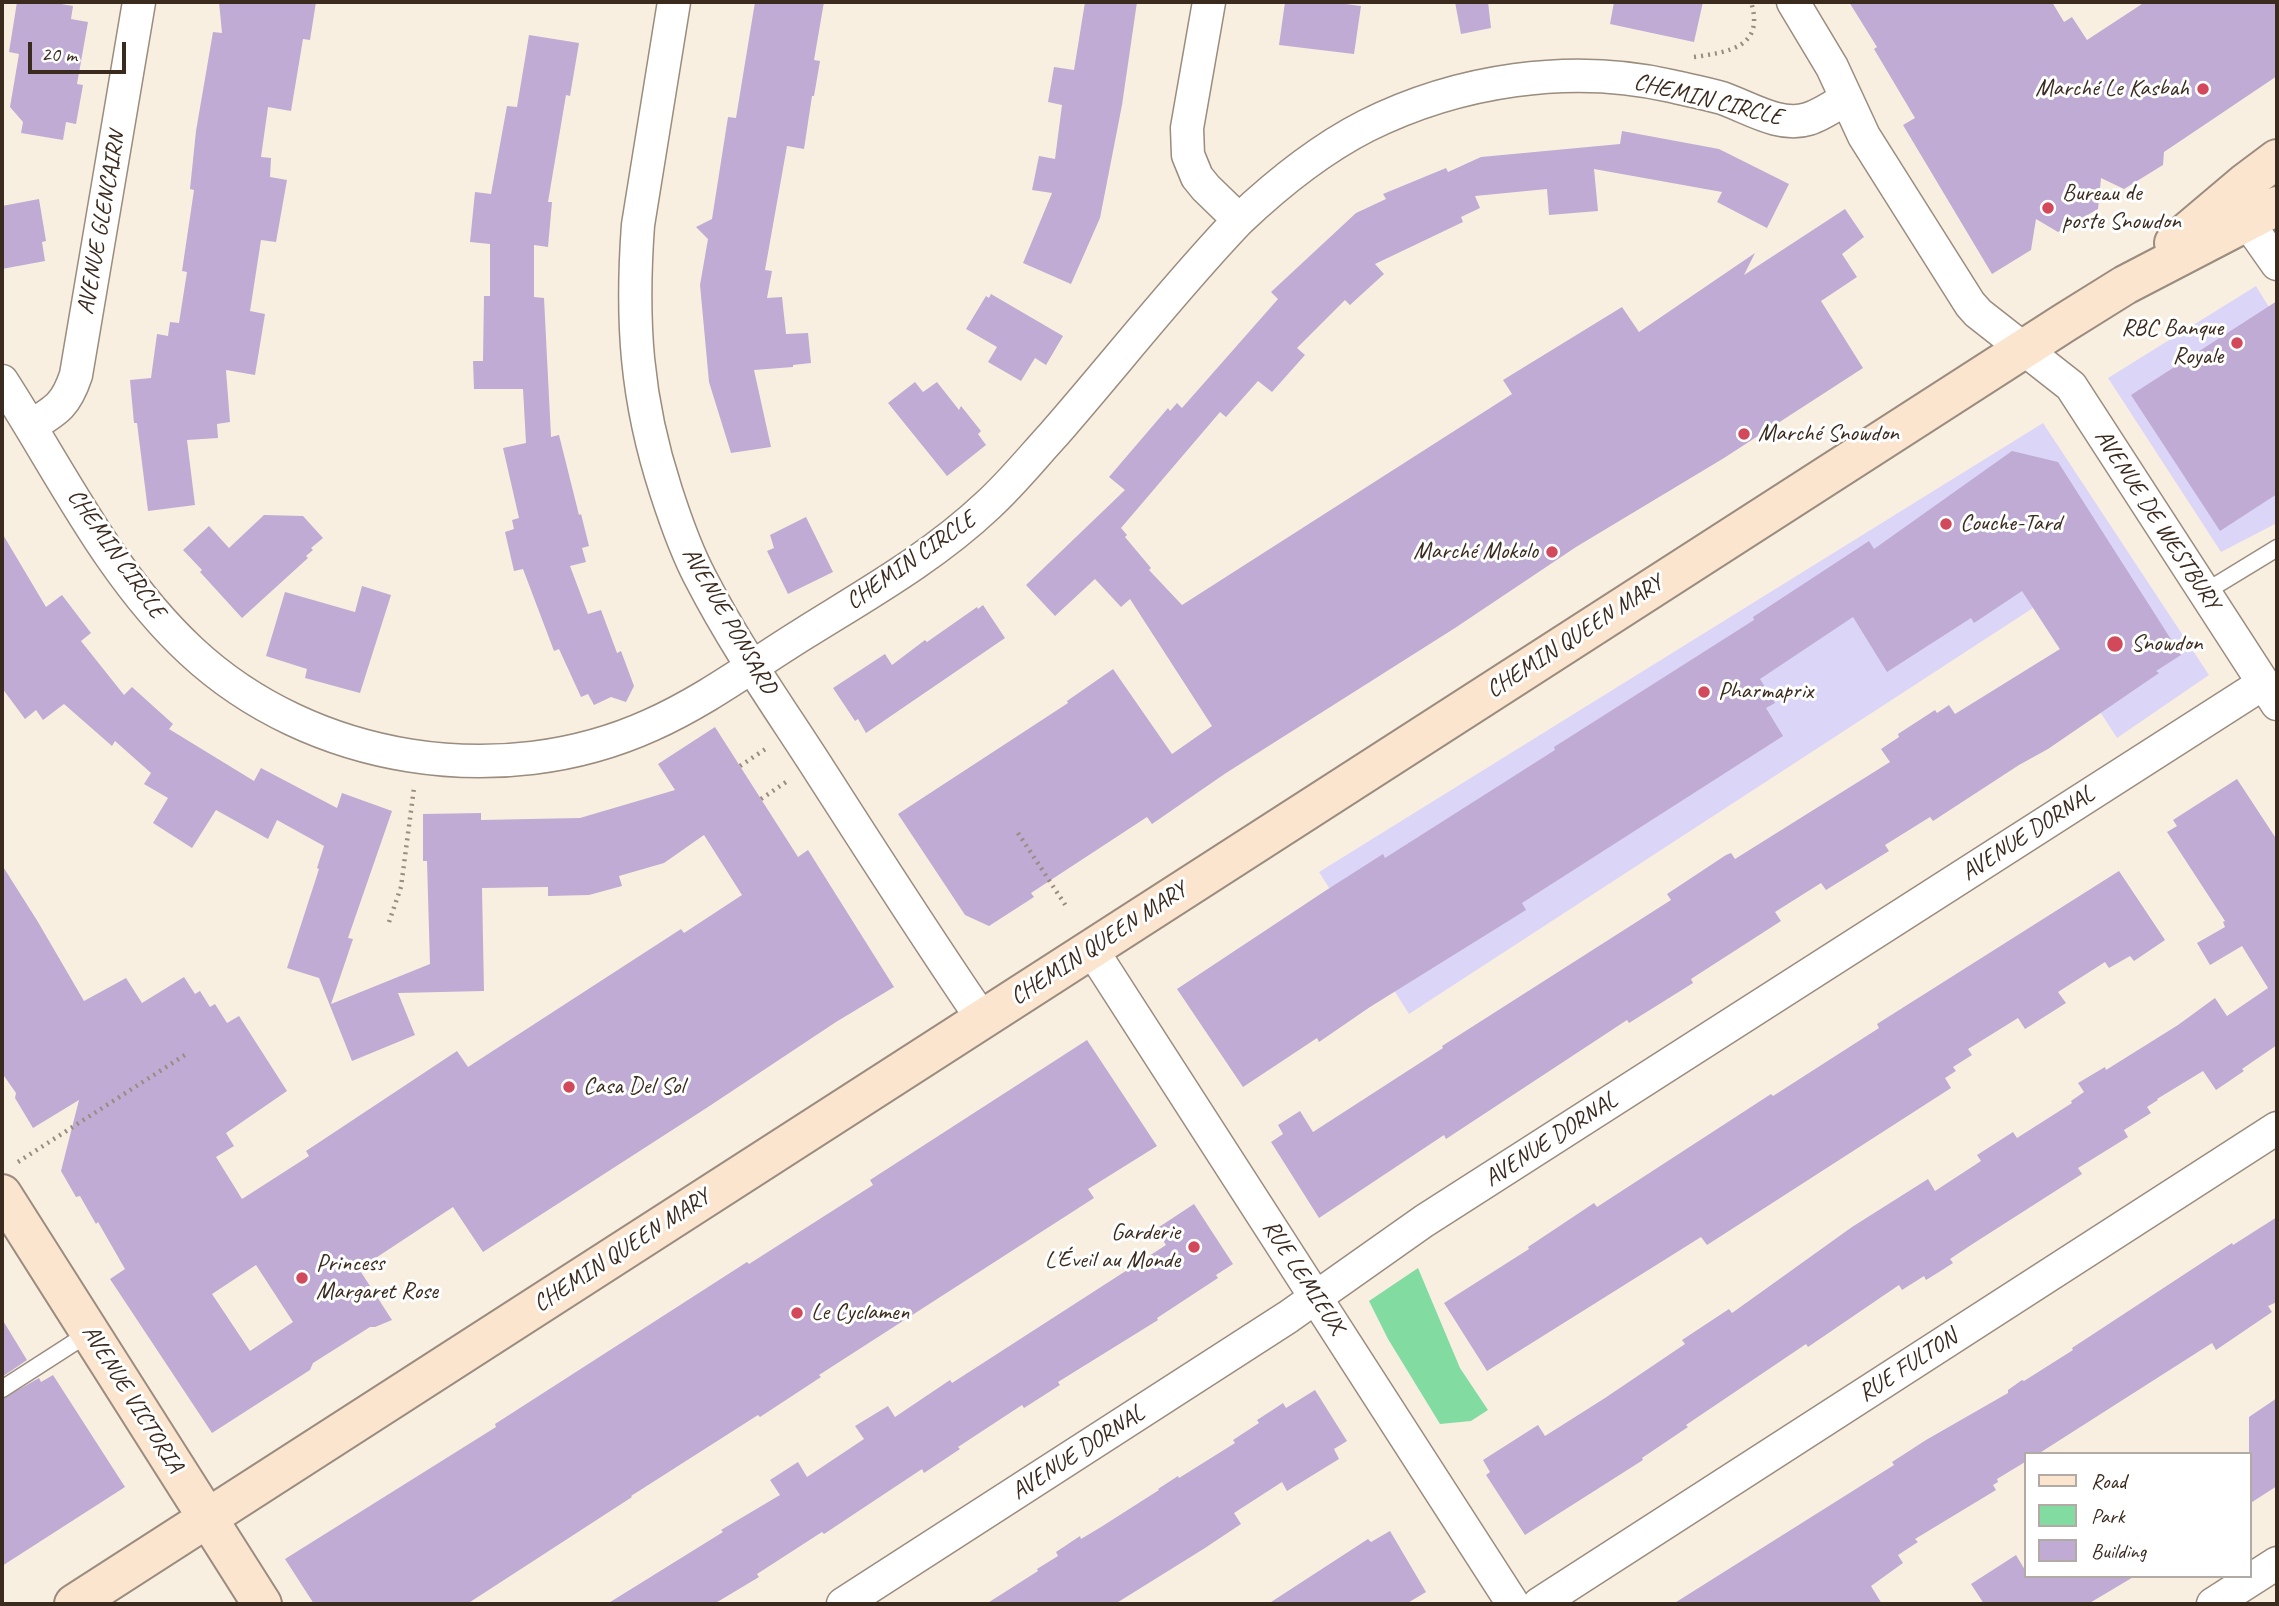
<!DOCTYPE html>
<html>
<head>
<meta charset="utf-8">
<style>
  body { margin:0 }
  #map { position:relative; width:2279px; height:1606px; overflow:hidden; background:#f9efe0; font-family:Caveat,sans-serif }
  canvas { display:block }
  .frame { position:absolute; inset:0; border:4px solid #3b2a1e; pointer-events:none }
  .legend { position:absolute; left:2024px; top:1452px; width:228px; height:126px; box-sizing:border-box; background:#fff; border:2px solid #b1aaa5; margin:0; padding:9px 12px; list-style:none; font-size:21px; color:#3b2a1e }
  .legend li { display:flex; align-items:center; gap:14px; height:35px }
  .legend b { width:35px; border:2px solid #b1aaa5 }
  .scale { position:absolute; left:28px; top:42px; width:98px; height:32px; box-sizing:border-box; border:4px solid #3b2a1e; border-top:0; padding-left:9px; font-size:21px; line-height:24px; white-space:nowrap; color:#3b2a1e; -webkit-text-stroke:5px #fff; paint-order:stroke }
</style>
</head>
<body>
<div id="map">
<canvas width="2279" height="1606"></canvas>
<div class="frame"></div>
<ul class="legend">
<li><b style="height:9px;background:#fce5cf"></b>Road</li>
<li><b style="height:19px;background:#82dca2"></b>Park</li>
<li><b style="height:19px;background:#bfabd4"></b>Building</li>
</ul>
<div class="scale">20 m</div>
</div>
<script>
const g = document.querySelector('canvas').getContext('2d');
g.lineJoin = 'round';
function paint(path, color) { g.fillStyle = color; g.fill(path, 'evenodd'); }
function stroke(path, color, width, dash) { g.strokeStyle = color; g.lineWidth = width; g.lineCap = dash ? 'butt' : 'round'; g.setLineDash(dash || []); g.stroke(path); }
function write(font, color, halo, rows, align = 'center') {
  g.font = font + ' Caveat,sans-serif'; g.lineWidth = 6; g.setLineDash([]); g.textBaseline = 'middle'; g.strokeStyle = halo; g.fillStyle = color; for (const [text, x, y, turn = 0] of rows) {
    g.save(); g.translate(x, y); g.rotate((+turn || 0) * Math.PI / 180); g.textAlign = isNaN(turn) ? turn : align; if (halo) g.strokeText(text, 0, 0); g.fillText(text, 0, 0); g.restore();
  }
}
paint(new Path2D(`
  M2256 286 2277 320V523L2221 552 2108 378Z
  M2043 423 2209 675 2117 738 2033 608 1409 1014 1319 872Z`), '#dbd6f7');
paint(new Path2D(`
  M1418 1268 1460 1368 1488 1410 1471 1421 1440 1424 1388 1339 1369 1301Z`), '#82dca2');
paint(new Path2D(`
  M17 2H49L73 6 71 19 88 22 77 84 83 85 76 124 66 122 63 140 21 133 23 122 10 107 19 54 9 52Z
  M219 2H316L310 40 303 39 291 111 268 107 261 157 271 158 270 177 287 180 276 242 261 240 250 311 265 314 255 375 226 370 230 422 217 424 218 438 187 440 195 505 148 511 137 423H134L130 380 151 378 157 334 168 336 170 322 179 323 187 272 182 271 194 190 190 189 196 131 213 32 222 33Z
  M755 2H824L814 60 820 61 814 96H812L804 149 787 146 765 270 772 271 767 298 782 297 786 334 808 333 811 363 793 365V367L754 370 771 447 731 453 709 382 700 285 708 239 696 227 712 219 728 117 736 118Z
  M1085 2H1137L1122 105 1100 218 1071 284 1023 263 1052 193 1032 190 1039 156 1055 159 1062 105 1048 102 1054 67 1074 70Z
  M1285 2H1330L1361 6 1354 54 1279 45Z
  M1455 2H1488L1491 28 1461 34Z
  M1614 2H1703L1694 42 1610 24Z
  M1849 2H2052L2064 22 2072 17 2087 40 2145 2H2277V76L2164 152 2163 165 2124 189 2101 178 2098 209 2058 232 2036 219 2031 250 1992 274 1903 125 1915 118 1874 49 1877 47Z
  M529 35 579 43 570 96 566 95 548 202H552L548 247 534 245V297L544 298 551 437 559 435 579 515 581 514 589 546 582 548 586 562 570 566 588 614 601 610 617 653 621 651 634 686 626 702 611 697 594 705 588 694 581 697 559 649 554 651 523 569 514 571 505 532 514 529 512 520 519 518 503 448 526 443 523 389H474L473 361H483L484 296H490V244L470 242 475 192 491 194 507 106 517 107Z
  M1622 131 1719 149 1789 184 1767 228 1717 202 1722 192 1594 169 1598 211 1549 215 1547 189 1475 196 1480 208 1461 217 1463 222 1375 264 1384 274 1350 305 1345 300 1297 348 1305 355 1272 392 1258 381 1226 417 1220 412 1121 528 1127 535 1125 537 1151 568 1149 570 1182 605 1512 394 1503 380 1622 307 1639 332 1755 253 1744 275 1845 209 1864 237 1842 254 1857 277 1821 301 1863 368 1724 458 1576 547 1455 628 1226 773 1152 824 1147 817 1031 893 1034 897 989 926 965 915 898 814 1068 703 1067 701 1113 669 1172 754 1212 726 1130 599 1121 607 1095 579 1055 616 1026 585 1125 490 1109 477 1168 408 1170 411 1177 403 1182 408 1278 299 1271 292 1356 213 1386 199 1383 194 1446 168 1448 172 1481 157 1620 144Z
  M39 199 46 241 42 242 45 261 2 269V206Z
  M991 294 1063 336 1046 365 1035 358 1021 381 988 362 997 347 966 329 986 296 989 298Z
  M2277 301V494L2220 531 2131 395Z
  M915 382 923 392 937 382 959 410 961 406 981 431 978 434 986 445 947 476 888 403Z
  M2012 451 2058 462 2181 655 2156 671 2159 673 2048 749 2019 765 1933 821 1930 817 1885 845 1889 851 1826 890 1821 883 1775 912 1781 921 1691 979 1693 983 1629 1023 1627 1020 1446 1139 1444 1135 1319 1218 1271 1142 1283 1134 1278 1125 1300 1111 1313 1132 1443 1048 1442 1046 1671 900 1667 894 1726 855 1731 853 1735 859 1890 762 1881 749 1899 737 1898 734 1935 710 1937 713 1949 705 1955 714 2060 649 2022 591 1974 623 1971 618 1887 672 1853 617 1760 679 1775 703 1766 708 1783 736 1522 903 1526 910 1370 1007 1319 1042 1317 1038 1243 1087 1177 989 1325 891 1383 854 1385 858 1555 750 1554 747 1754 620 1753 617 1869 541 1874 549Z
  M264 515 303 516 323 538 311 548 313 550 306 556 308 558 242 618 200 572 202 570 183 550 209 526 229 548Z
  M806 517 833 572 788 594 767 551 774 548 770 535Z
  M2 533 46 607 62 595 91 633 81 641 124 695 132 687 173 724 169 729 254 781 261 768 337 808 342 793 392 811 348 938 353 939 331 1004 430 964 427 861H423V814L481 813V820L580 818 675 790 658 764 715 727 798 857 808 850 894 987 836 1022 708 1107 483 1252 453 1207 359 1269 392 1320 375 1327H370L313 1363 310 1370 212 1433 110 1279 125 1269 98 1222 96 1224 80 1196 76 1197 61 1171 79 1100 33 1128 15 1098 16 1093 2 1073V865L38 922 84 1001 126 978 142 1003 184 977 195 994 200 991 210 1007 215 1004 227 1023 239 1016 287 1091 226 1133 234 1146 216 1157 242 1199 309 1156 306 1151 457 1051 468 1067 681 929 684 933 742 895 704 835 664 863 619 876 622 886 589 895 548 896V887L482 888 484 991 398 993 415 1035 352 1061 319 978 287 968 319 869 317 868 324 846 277 820 268 839 216 810 192 848 153 823 168 798 144 784 151 773 115 741 112 746 64 704 43 720 36 710 25 719 2 688ZM256 1265 293 1322 250 1351 212 1294Z
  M362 586 391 595 360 693 305 678 307 669 266 656 285 592 355 612Z
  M983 605 1005 638 866 733 858 719 855 721 833 688 885 654 892 665 925 640 927 642 977 607 978 609Z
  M2237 779 2277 840V1045L2242 1069 2244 1071 2216 1090 2203 1071 2157 1099 2158 1100 2147 1107 2151 1113 2124 1130 2128 1137 2078 1168 2082 1174 1971 1245 1950 1259 1953 1263 1939 1272 1926 1280 1924 1276 1902 1290 1899 1285 1808 1347 1806 1344 1686 1425 1688 1427 1642 1458 1643 1460 1525 1535 1486 1475 1490 1472 1483 1460 1538 1425 1545 1436 1605 1398 1685 1344 1682 1340 1729 1309 1732 1313 1852 1227 1928 1179 1935 1191 1981 1161 1977 1155 2013 1132 2017 1138 2072 1103 2071 1101 2084 1092 2078 1083 2105 1067 2106 1070 2178 1025 2215 998 2227 1016 2268 988 2242 946 2210 965 2197 943 2225 927 2223 922 2225 921 2167 832 2177 826 2173 820Z
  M2119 871 2165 940 2134 961 2130 956 2109 968 2105 962 2058 992 2066 1003 2025 1029 2018 1018 1968 1049 1972 1055 1953 1067 1956 1071 1945 1078 1951 1088 1707 1245 1701 1237 1487 1371 1444 1303 1529 1249 1528 1247 1594 1203 1597 1207 1771 1094 1773 1096 1879 1028 1877 1024Z
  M1087 1040 1157 1146 1088 1189 1094 1198 819 1375 821 1377 760 1417 758 1415 631 1496 632 1497 467 1604H314L285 1559 496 1427 495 1424 747 1262 749 1264 873 1185 870 1180Z
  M1194 1204 1233 1264 1216 1275 1218 1278 1157 1318 1158 1320 1058 1382 1060 1385 1024 1408 1022 1405 958 1447 960 1449 924 1473 922 1469 824 1534 822 1532 757 1574 759 1577 714 1604H607L723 1532 721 1530 780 1495 770 1480 798 1462 807 1477 864 1439 855 1426 888 1406 895 1417 950 1380 952 1383 1166 1245 1156 1229Z
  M2277 1217V1302L2268 1306 2272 1312 2216 1350 2212 1343 2038 1454H2025V1462L1997 1479 1998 1482 1993 1485 1996 1490 1915 1539 1918 1542 1898 1555 1903 1563 1871 1586 1882 1604H1673L1894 1465 1892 1462 1926 1440 2008 1393V1390L2022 1380 2024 1381 2073 1350 2072 1348 2232 1243 2233 1245Z
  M2 1319 27 1360 2 1377Z
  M53 1375 125 1487 2 1566V1399L39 1378 41 1382Z
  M1315 1390 1347 1441 1334 1449 1339 1459 1287 1491 1282 1482 1234 1513 1241 1524 1205 1548 1115 1604H986L1038 1571 1037 1569 1058 1556 1056 1552 1080 1536 1081 1539 1101 1527 1159 1490 1158 1489 1178 1476 1179 1478 1235 1443 1233 1440 1259 1423 1257 1420 1271 1411 1283 1403 1286 1408Z
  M2277 1398V1486L2249 1504V1417Z
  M1390 1531 1426 1592 1406 1604H1268L1368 1539 1371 1542Z
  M2016 1555 2025 1570V1576H2135L2088 1604H1984L1971 1584Z`), '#bfabd4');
const lane = new Path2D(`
  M2205 592 2277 548
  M2 1389 89 1333`);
const street = new Path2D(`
  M674 2 638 225C631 321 636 399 666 491 676 522 686 551 701 579 735 645 778 706 818 768 872 852 926 937 983 1020
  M1209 2 1187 128 1188 155 1197 177 1206 188 1239 220
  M1793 2 1832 67 1864 136 1970 304 1978 313 2071 386 2277 704
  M2234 203 2277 264
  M2 381C61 472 110 576 191 651 311 763 501 793 651 725 705 701 753 665 803 634 867 594 933 557 988 505 1012 483 1032 458 1054 434 1116 363 1174 288 1239 220 1277 184 1319 150 1366 126 1458 80 1570 63 1671 86 1688 90 1705 93 1722 98 1748 107 1780 128 1808 119 1821 115 1834 106 1845 99
  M31 426C57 410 66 405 76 375L139 2
  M1092 950 1513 1604
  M843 1604 1288 1317 1424 1221 2264 683
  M1539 1604 2277 1128
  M2213 1604 2277 1563`);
const secondary = new Path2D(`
  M2174 243 2245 183 2277 159
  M2 1194 262 1604
  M74 1604 2064 323 2125 285 2277 206`);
stroke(lane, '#9a8c7f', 19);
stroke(street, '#9a8c7f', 35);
stroke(secondary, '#9a8c7f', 42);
stroke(new Path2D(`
  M1694 57C1729 52 1765 47 1751 2
  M740 766 767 748
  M761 799 789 780
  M1018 833 1066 906
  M389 922 401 887 414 788
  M18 1162 188 1053`), '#9a8c7f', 4.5, [2, 5]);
stroke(lane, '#fff', 16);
stroke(street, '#fff', 32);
stroke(secondary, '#fce5cf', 38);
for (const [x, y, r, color] of [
  [2203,89,7,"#d1495b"],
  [2048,208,7,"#d1495b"],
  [2237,343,7,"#d1495b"],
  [1744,434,7,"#d1495b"],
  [1946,524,7,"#d1495b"],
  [1552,552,7,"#d1495b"],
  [2115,644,9,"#d1495b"],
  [1704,692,7,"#d1495b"],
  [569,1087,7,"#d1495b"],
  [1194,1247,7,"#d1495b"],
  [302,1278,7,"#d1495b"],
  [797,1313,7,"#d1495b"]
]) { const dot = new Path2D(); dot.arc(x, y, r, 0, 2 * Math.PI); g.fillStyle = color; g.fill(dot); stroke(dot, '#fff', 2.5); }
write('24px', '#3b2a1e', '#fff', [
  ["Marché Le Kasbah",2189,89,"right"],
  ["Bureau de",2062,194],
  ["poste Snowdon",2062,222],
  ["RBC Banque",2223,329,"right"],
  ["Royale",2223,357,"right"],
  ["Marché Snowdon",1758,434],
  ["Couche-Tard",1960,524],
  ["Marché Mokolo",1538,552,"right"],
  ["Snowdon",2131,644],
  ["Pharmaprix",1718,692],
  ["Casa Del Sol",583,1087],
  ["Garderie",1180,1233,"right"],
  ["L'Éveil au Monde",1180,1261,"right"],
  ["Princess",316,1264],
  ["Margaret Rose",316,1292],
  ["Le Cyclamen",811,1313]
], 'left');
write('24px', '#3b2a1e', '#fff', [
  ["CHEMIN CIRCLE",1708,100,14],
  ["AVENUE GLENCAIRN",102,223,-80],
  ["AVENUE DE WESTBURY",2157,520,57],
  ["CHEMIN CIRCLE",116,554,55],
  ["CHEMIN CIRCLE",911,561,-35],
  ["AVENUE PONSARD",729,621,60],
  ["CHEMIN QUEEN MARY",1575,637,-33],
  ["AVENUE DORNAL",2028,834,-33],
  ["CHEMIN QUEEN MARY",1099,944,-33],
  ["AVENUE DORNAL",1551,1140,-33],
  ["CHEMIN QUEEN MARY",622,1251,-33],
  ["RUE LEMIEUX",1303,1277,57],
  ["RUE FULTON",1908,1366,-33],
  ["AVENUE VICTORIA",132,1399,58],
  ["AVENUE DORNAL",1078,1453,-33]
]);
</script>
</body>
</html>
